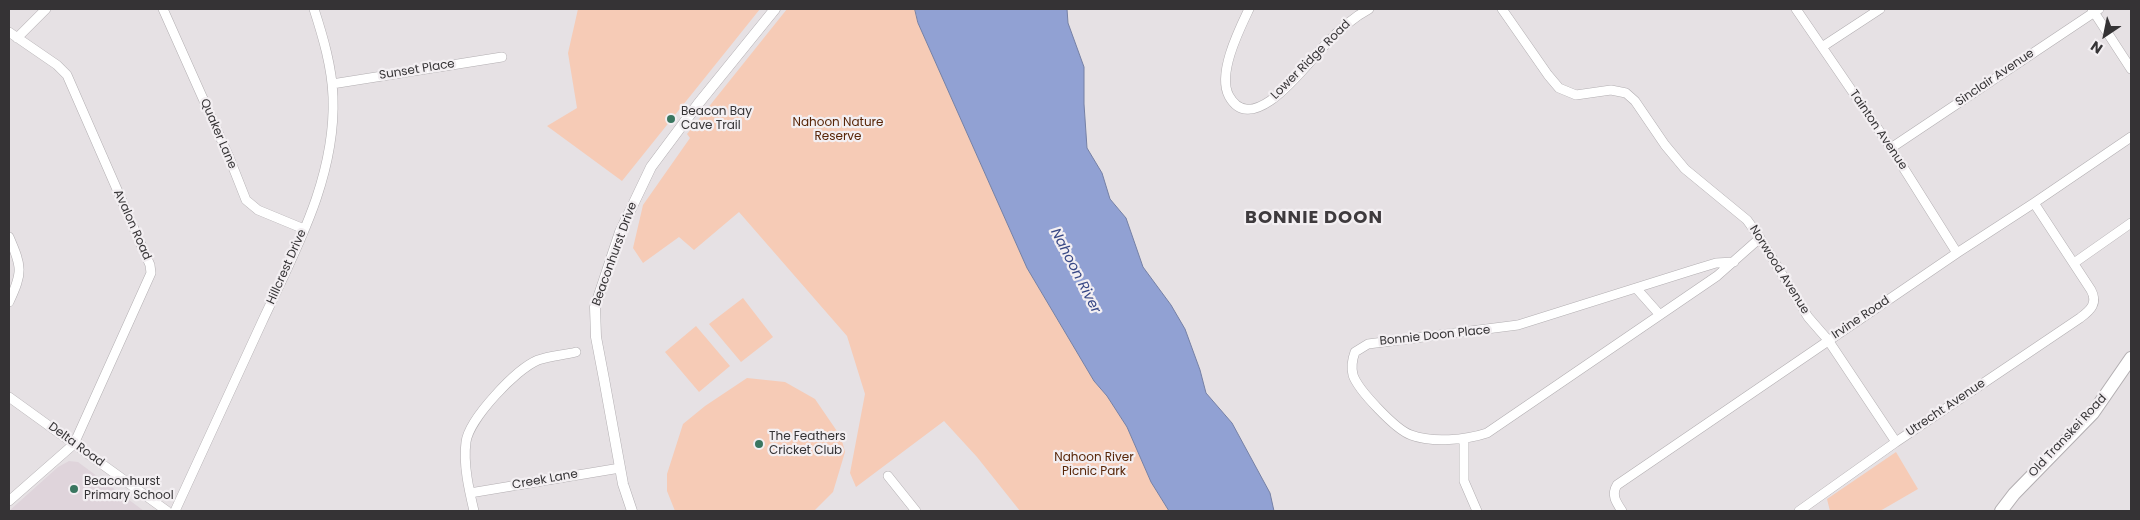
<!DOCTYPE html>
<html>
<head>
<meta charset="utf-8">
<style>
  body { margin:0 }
  #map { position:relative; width:2140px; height:520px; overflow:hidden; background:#e6e1e4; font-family:Poppins,sans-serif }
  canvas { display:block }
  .frame { position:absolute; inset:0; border:10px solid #353335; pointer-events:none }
  .north { position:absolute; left:2080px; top:10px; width:50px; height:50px; -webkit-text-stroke:4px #f3eff2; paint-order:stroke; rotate:214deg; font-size:14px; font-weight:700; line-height:20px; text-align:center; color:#353335 }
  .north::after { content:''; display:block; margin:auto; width:18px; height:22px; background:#353335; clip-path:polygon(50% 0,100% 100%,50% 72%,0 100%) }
</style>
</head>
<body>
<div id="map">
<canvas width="2140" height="520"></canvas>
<div class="frame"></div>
<div class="north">N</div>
</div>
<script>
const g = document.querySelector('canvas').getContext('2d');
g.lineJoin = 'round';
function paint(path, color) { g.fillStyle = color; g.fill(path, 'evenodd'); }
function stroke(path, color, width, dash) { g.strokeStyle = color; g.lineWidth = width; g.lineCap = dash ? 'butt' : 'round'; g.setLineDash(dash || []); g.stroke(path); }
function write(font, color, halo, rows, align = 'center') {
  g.font = font + ' Poppins,sans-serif'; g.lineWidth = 4.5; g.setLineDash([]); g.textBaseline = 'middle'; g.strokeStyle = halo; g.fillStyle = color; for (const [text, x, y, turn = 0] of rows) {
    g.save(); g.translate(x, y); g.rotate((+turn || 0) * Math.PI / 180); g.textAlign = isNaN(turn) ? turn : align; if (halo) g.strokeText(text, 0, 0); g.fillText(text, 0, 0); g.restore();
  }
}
paint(new Path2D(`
  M69 461 78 462 144 511H9L58 467Z`), '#dfd4db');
paint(new Path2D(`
  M578 9H760L622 181 547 126 577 108 568 53Z
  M787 9H915L918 23 1027 268 1094 381 1107 396 1127 427 1151 482 1169 511H1020L977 457 944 421 856 487 850 473 865 394 847 336 739 212 694 250 679 237 643 263 633 248 643 205 690 138 687 134Z
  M743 298 773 337 741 362 709 324Z
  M696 326 730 366 699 392 665 352Z
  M747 378 785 382 815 399 841 437 845 452 833 492 814 511H675L667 491V474L683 424 705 406Z
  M1896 452 1918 489 1880 511H1830L1827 499Z`), '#f6cbb6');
const water = new Path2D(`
  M915 9H1067L1068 23 1084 67V104L1087 148 1102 173 1110 199 1126 218 1143 267 1171 305 1185 329 1200 370 1206 393 1232 423 1270 493 1274 511H1169L1151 482 1127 427 1107 396 1094 381 1027 268 918 23Z`);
paint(water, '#91a1d3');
stroke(water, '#7580a4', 1);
const minor = new Path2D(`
  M163 9 229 157 246 200 258 210 304 229
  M1249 9C1239 30 1217 74 1229 96 1253 140 1308 62 1325 45 1338 31 1352 18 1369 9
  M1502 9 1548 75 1559 88 1576 95 1611 90 1626 93 1635 101 1665 145 1685 169 1747 220 1760 238 1808 317 1828 340 1896 442
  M1796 9 1891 148 1957 253
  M2092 9 2131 69
  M9 32 57 65 67 75 150 265 151 273 74 444 9 501
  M17 38 46 9
  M1822 47 1880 9
  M332 84 502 57
  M1891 148 2099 9
  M9 237C22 267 23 272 9 302
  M1734 262 1716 263 1693 270 1518 325 1368 344 1355 352C1352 360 1351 367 1353 375 1358 390 1396 430 1411 435 1432 443 1466 440 1487 433L1717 276 1760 238
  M2074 263 2131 223
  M1636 288 1660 315
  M9 397 167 511
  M1464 439V481L1477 511
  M888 476 916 511
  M470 493 620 468
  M175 511C204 448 233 385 262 322 295 251 336 178 333 97 332 67 323 37 314 9
  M474 511C469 490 463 464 466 442 469 419 516 369 538 360 550 356 564 355 576 352
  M1622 511C1616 502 1611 495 1617 485L1957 253 2034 203 2131 137
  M1799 511 1896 442 2080 318C2091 310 2098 303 2091 290L2034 203`);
const tertiary = new Path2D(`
  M632 511 623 484 604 379 596 337 595 307 620 232 651 167 698 104 775 9`);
const primary = new Path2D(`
  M2001 511 2014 494 2093 413 2131 358`);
stroke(minor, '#b2aeb1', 10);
stroke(tertiary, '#b2aeb1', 11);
stroke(primary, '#b2aeb1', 14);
stroke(minor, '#fff', 9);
stroke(tertiary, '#fff', 10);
stroke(primary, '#fff', 12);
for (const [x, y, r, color] of [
  [671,119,5,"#3a7660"],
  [759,444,5,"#3a7660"],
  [74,489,5,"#3a7660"]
]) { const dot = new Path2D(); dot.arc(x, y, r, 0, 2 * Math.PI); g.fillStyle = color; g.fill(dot); stroke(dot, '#f3eff2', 2); }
write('12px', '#353335', '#f3eff2', [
  ["Lower Ridge Road",1311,60,-45],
  ["Sunset Place",417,70,-9],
  ["Sinclair Avenue",1995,78,-34],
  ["Tainton Avenue",1878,130,56],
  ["Quaker Lane",218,134,67],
  ["Avalon Road",132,225,66],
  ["Beaconhurst Drive",615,254,-70],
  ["Hillcrest Drive",287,267,-66],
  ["Norwood Avenue",1779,270,58],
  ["Irvine Road",1861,318,-34],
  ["Bonnie Doon Place",1435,336,-6],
  ["Utrecht Avenue",1946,408,-34],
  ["Old Transkei Road",2068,436,-47],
  ["Delta Road",76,445,36],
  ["Creek Lane",545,480,-10]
]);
write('12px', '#353335', '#f3eff2', [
  ["Beacon Bay",681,112],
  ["Cave Trail",681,126],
  ["The Feathers",769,437],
  ["Cricket Club",769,451],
  ["Beaconhurst",84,482],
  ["Primary School",84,496]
], 'left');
write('12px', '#582608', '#f3eff2', [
  ["Nahoon Nature",838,123],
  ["Reserve",838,137],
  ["Nahoon River",1094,458],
  ["Picnic Park",1094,472]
]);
write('italic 14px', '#374785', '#f3eff2', [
  ["Nahoon River",1075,271,63]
]);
g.letterSpacing = '1px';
write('bold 18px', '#3e3a3d', '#f3eff2', [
  ["BONNIE DOON",1314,218]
]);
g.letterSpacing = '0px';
</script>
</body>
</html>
